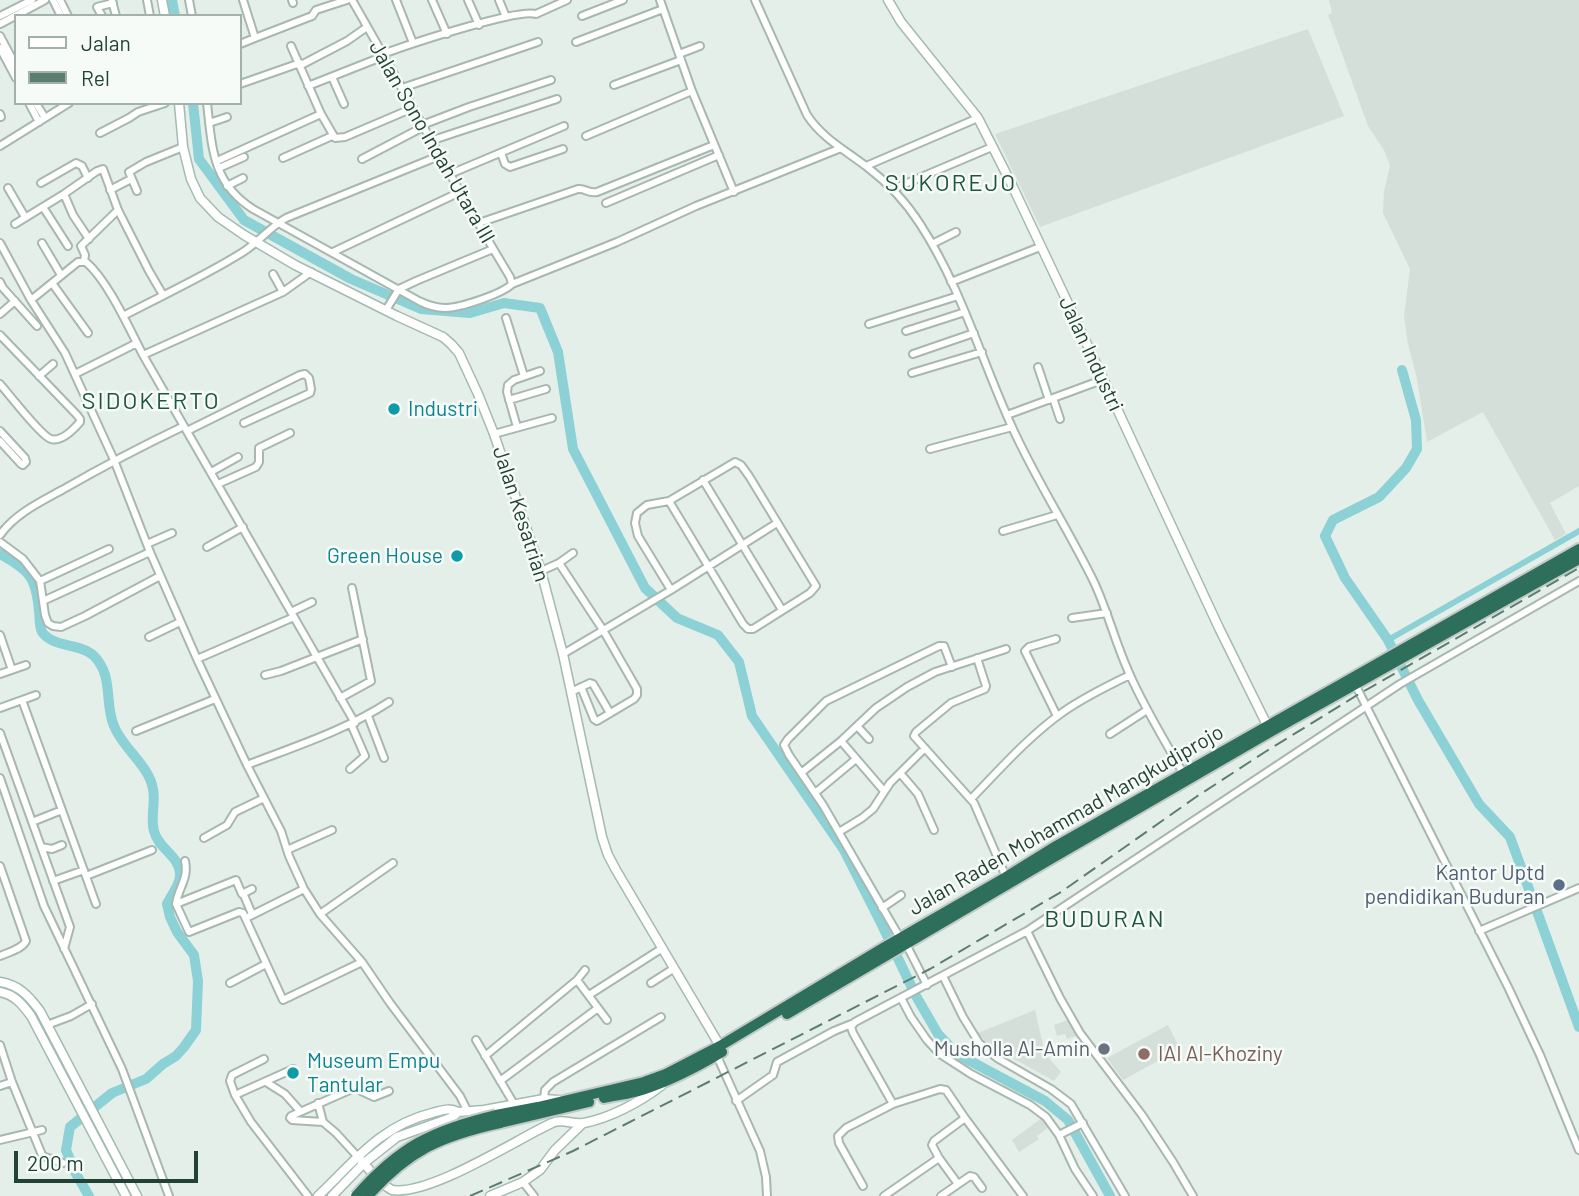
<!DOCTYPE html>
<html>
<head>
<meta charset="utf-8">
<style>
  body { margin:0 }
  #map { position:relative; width:1579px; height:1196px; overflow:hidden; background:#e5efe9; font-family:Barlow,sans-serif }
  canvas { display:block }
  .legend { position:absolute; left:14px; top:14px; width:228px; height:91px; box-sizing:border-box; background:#f6fbf8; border:2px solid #a2b1aa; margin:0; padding:9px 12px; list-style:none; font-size:21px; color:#234236 }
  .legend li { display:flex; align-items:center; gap:14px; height:35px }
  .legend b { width:35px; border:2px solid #a2b1aa }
  .scale { position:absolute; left:14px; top:1151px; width:184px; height:32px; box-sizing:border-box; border:4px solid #234236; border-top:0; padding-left:9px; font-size:21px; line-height:24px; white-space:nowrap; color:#234236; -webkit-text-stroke:5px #f6fbf8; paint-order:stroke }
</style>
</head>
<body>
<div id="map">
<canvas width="1579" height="1196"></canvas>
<ul class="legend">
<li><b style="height:9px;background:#fff"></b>Jalan</li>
<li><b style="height:9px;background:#5e7d71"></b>Rel</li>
</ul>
<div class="scale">200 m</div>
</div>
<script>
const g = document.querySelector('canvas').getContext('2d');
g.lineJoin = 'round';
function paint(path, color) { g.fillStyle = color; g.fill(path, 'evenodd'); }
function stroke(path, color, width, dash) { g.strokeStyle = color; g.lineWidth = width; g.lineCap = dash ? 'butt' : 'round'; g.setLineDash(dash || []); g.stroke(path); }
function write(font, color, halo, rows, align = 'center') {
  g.font = font + ' Barlow,sans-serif'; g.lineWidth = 5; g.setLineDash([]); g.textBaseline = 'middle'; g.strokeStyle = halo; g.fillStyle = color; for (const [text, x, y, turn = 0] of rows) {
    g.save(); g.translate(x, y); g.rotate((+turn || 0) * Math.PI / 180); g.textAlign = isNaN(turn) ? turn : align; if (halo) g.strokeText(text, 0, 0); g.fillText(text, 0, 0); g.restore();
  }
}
paint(new Path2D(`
  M1329 0H1579V486L1550 503 1566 534 1555 540 1483 412 1427 442 1417 379 1408 344 1404 316 1410 269 1383 213 1384 191 1390 166 1384 150 1368 126 1328 15 1332 13Z
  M1308 29 1344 116 1040 227 995 134Z
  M1035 1010 1045 1054 1061 1072 1054 1081 987 1044 978 1033Z
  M1071 1019 1082 1034 1067 1039 1065 1034 1057 1036 1054 1025Z
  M1168 1025 1180 1049 1123 1080 1107 1058Z
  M1042 1118 1048 1128 1037 1136 1039 1139 1019 1152 1012 1140Z`), '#d3dfd8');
stroke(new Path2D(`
  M1388 640 1579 531`), '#8cd1d5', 6);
stroke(new Path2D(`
  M172 0 175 16
  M193 103 199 159 244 220 351 279 421 309 470 313 504 303 540 308 558 352 573 449 645 588 677 618 718 635 739 662 752 716 844 850 881 923 916 996 938 1034 957 1054 1045 1101 1068 1120 1110 1196
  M1402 370 1416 420 1417 449 1406 468 1379 497 1333 520 1325 536 1345 578 1388 640 1418 700 1479 804 1510 837 1579 1027
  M0 554C30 570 36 578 39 611 40 618 39 626 42 632 53 648 81 643 94 656 114 676 104 703 114 726 123 749 149 765 153 789 156 802 150 818 154 831 158 849 181 856 180 876 180 884 171 896 167 904L170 917 177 932 194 955 198 981 196 1030 184 1047 176 1056 163 1064 146 1079 112 1093 70 1127 66 1150 76 1174 89 1196`), '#8cd1d5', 10);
const street = new Path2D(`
  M53 0 61 16
  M60 0 68 16
  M147 0 150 16
  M189 0 192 16
  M243 0 255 38 312 16 316 10 347 0
  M292 0 293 3
  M352 0C405 92 455 186 510 277L512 284
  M396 0 413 43
  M432 0 447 34
  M468 0 479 25
  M499 0 506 17
  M660 0 692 91 734 192
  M755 0 807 115C822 138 845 150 867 167 888 183 906 202 920 224 961 287 981 359 1012 427 1036 480 1068 529 1094 582 1108 612 1116 645 1130 675 1145 709 1165 741 1183 773
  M112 1 116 16
  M0 16 32 0
  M102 16 97 7 113 3
  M582 16 623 0
  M0 24 45 0
  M0 36 16 66
  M576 42 663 9
  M240 44 255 38
  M291 46 321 114 335 138 345 137 413 108
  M0 48 16 78
  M383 54C407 45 518 8 536 14L567 0
  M679 54 700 46
  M301 65 347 41 367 27
  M332 77 344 104
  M240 84 300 63
  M614 85 681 60
  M308 86 384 56
  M402 88 538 42
  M29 103 39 122
  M36 103 45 118
  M207 103C212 147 212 183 253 209L419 301C427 305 435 308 445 308 460 308 502 294 512 284L617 242 696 206 841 148
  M0 114 1 117
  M209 123 227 117
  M422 125 469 107 551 80
  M100 133 129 118 138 112 165 103
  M586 136 692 91
  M430 141 557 99
  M0 146 69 103
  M501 153 505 164 510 167 563 149
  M283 158 332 136
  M362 159 423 127
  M217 161 321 114
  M866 166 978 118
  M219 168 244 157
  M450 174 564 126
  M41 183 76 163 82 166 88 178
  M227 186 243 178
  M8 188 25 217
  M893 189 992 147
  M110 190 131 179
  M137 191 129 172 146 162 183 147
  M64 194 73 215 89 239
  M606 203 719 155
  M43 207 68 246
  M479 223 578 189C586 188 588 194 597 192L714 145
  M15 224 64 194 97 171 103 169 118 210 149 271 163 295
  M0 243 31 300 65 353 114 460 150 552 197 659 247 765 281 831 289 856 304 889 320 914 362 962 390 1003 460 1096 468 1112
  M42 243 61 275
  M932 244 956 232
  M333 252 460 192
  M84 261 85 255 81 246 118 210
  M273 274 283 292
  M0 282 3 288 37 326
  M951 282 1040 247
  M52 283 88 333
  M399 289 416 281 493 249
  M31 300 78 262H86C108 281 129 328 143 355L355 723
  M386 310 399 289
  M0 314 15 301
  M123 316C163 295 205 276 243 252 259 242 270 227 286 218L439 156
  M506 318 524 376
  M869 324 958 296
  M906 331 965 312
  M0 335 77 415 80 419V422C74 429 62 442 51 439 41 436 9 394 0 384
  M913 354 974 333
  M143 355 283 292 311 272
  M1038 367 1049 400
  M912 373 982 352
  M75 374 137 343
  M39 376 53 364
  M1053 398 1060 419
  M509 400 546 389
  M1007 415 1102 380
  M517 427 507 392 508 385 514 380 540 371
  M0 431 25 458 26 462 23 465 21 464 0 441
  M187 431 300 375 305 374 309 378 311 389 310 393 244 423
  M494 434 552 418
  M930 449 1012 427
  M211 472 238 457
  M703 480 782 610
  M218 484 256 467 259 462V448L290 433
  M669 501 743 624 748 629H753L810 593 816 586 749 476 741 465 735 462 669 501 647 505 637 513 635 523 638 536 671 590
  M1003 531 1057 515
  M0 535C15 514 40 502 62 490 102 467 142 446 184 426
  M0 542 23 559 40 581 45 615 48 623 53 626 61 627 85 616 160 576
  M147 544 172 533
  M207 547 243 527
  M573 553 559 563 603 630 637 689V695L634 699 597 721 594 719 581 687
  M541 571 559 563
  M40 581 109 549
  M43 601 150 552
  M291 612 312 602
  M1072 618 1107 613
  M0 635 12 670
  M149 637 180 622
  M1056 639 1029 647 1025 651 1057 716
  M563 654 671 590 777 523
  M977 658 986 686 985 689 951 703 916 732 914 736 974 803 1006 877
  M197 659 294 617
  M0 674 26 665
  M265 675 281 671 363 639
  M1355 684 1508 987 1540 1055 1579 1150
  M571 692 590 683 593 684 610 713
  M340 698 371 681 352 588
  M22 700 96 904
  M0 708 36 695
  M368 716 384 758
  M857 726 869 739
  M136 731 215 699
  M0 733 70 927 64 949
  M1110 734 1147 710
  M841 741 884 791
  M247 765C296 746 344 731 389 702
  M350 769 365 756 351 724
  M801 773 841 741 876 708 907 687 935 672 1006 649
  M900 773 918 794 934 830
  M0 778 44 906 122 1069 169 1196
  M815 793 856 759
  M971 799C1000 769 1029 736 1063 712 1083 698 1107 686 1130 675
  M32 822 62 810
  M839 832 862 818 873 809 890 783 925 748
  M204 838 227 825 235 812 264 798
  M41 847 52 849 62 845
  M287 850 332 830
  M0 866 26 941C22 949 9 952 0 956
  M86 876 152 850
  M53 881 84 870
  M252 889 242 894 236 880 176 904 189 932 239 912 243 913 283 1000 362 962
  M243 893 252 914
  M176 904C178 888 189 879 185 861
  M882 908 901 895
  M320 914 393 863
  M246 918 304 889
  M1027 931 1400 684 1579 581
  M1479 931 1579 888
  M900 938 823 805 789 755 784 745 788 739 826 701 939 646H944L952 667
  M906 944 927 985
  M943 976 963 1017 979 1043 997 1058 1051 1089 1071 1104 1125 1196
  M577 980 607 1020
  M230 983 266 964
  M651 983 673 969
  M589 995 661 949
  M901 998 911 1017 927 1040 940 1054 971 1074 1030 1105 1046 1117 1059 1135 1075 1169 1093 1196
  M47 1025 71 1016 92 1004
  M476 1040 514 1104
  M0 1045 12 1082 42 1155 45 1157 63 1163
  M485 1056 577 980 585 970
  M717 1056 760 1151 766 1177 767 1196
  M293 1069 235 1095 251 1122 308 1196
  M500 1081 598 1008
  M266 1082 285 1094 300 1111
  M0 1086 12 1082
  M235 1095 230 1081 232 1075 264 1059
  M544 1099 545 1090 553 1082 661 1017
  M736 1101 773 1075 777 1062 834 1031 854 1023
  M318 1103 323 1122
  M1059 1135 1083 1123
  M0 1140 42 1130
  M357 1156 336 1133 323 1122 292 1120 290 1118 291 1116 352 1089H357L374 1097 389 1091
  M523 1182 534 1196
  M958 1184 939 1158 932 1145 934 1141 965 1118
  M863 1186 839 1143 838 1136 846 1128 893 1104
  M884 1196 939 1158
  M941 1196 970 1176 974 1177 982 1188
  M1023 1196 965 1118 946 1090 940 1089 893 1104 853 1033 851 1027 855 1022 1027 931 1060 998 1080 1033 1142 1115 1173 1162 1193 1196`);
const secondary = new Path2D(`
  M162 0 165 16
  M888 0 901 22 978 118 1011 183 1066 299 1219 628 1267 725
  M179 103 183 147 191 179 200 198 218 217 244 235 295 265 397 316 443 337 451 344 459 353 478 394 494 434 541 571 563 654 602 837 608 855 616 870 720 1046
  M0 982C19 985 29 996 40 1011L137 1196
  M0 992C15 995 22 1004 31 1016L126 1196
  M357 1156C368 1167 378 1183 392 1190 430 1196 517 1139 552 1123 562 1118 573 1125 584 1123 610 1118 640 1102 661 1086
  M318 1196C354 1162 380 1126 432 1113 441 1111 449 1107 458 1112
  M332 1196 364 1163 397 1137 453 1117 458 1112 484 1110 544 1099 558 1100
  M490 1196 523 1182 540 1170 555 1150 583 1123`);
const highway = new Path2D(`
  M787 1014 1044 863 1272 731 1579 559
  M604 1098C617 1095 630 1094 642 1090 670 1081 697 1067 722 1052
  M496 1115 538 1107 644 1082 666 1074 720 1046 883 948 1006 877 1056 846 1579 549
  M500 1123 589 1102`);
stroke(street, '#a7b8b0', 10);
stroke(secondary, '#a3bbb0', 11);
stroke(highway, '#c1cac7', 14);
stroke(street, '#fff', 6);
stroke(secondary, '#fff', 8);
stroke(highway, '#2d6f5b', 10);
stroke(new Path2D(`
  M470 1196 573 1151 930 969 1061 892 1196 797 1265 752 1359 694 1579 568`), '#5e7d71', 2, [14, 7]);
const highwayBridge = new Path2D(`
  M356 1196C400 1146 433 1130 496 1115
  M368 1196C409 1150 441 1136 500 1123`);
stroke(highwayBridge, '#c1cac7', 14, []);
stroke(highwayBridge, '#2d6f5b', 10);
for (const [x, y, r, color] of [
  [394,409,7,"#0f9aa8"],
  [457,556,7,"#0f9aa8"],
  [1559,885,7,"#5c6f8a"],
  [1104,1049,7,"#6b7280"],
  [1144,1054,7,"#8d6e63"],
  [293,1073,7,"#0f9aa8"]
]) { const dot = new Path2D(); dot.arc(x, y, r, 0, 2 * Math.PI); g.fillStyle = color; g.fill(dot); stroke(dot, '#f6fbf8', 2.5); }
write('21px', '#234236', '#f6fbf8', [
  ["Jalan Sono Indah Utara III",432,142,60],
  ["Jalan Industri",1091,354,65],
  ["Jalan Kesatrian",521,514,72],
  ["Jalan Raden Mohammad Mangkudiprojo",1066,820,-30]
]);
write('21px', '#0d838f', '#f6fbf8', [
  ["Industri",408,409],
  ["Green House",443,556,"right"],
  ["Museum Empu",307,1061],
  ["Tantular",307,1085]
], 'left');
write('21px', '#4e5e75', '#f6fbf8', [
  ["Kantor Uptd",1545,873],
  ["pendidikan Buduran",1545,897]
], 'right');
write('21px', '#5b616d', '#f6fbf8', [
  ["Musholla Al-Amin",1090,1049]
], 'right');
write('21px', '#785e54', '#f6fbf8', [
  ["IAI Al-Khoziny",1158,1054]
], 'left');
g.letterSpacing = '2px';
write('24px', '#1e5542', '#f6fbf8', [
  ["SUKOREJO",951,183],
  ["SIDOKERTO",151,401],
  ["BUDURAN",1105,919]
]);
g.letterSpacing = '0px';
</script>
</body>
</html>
